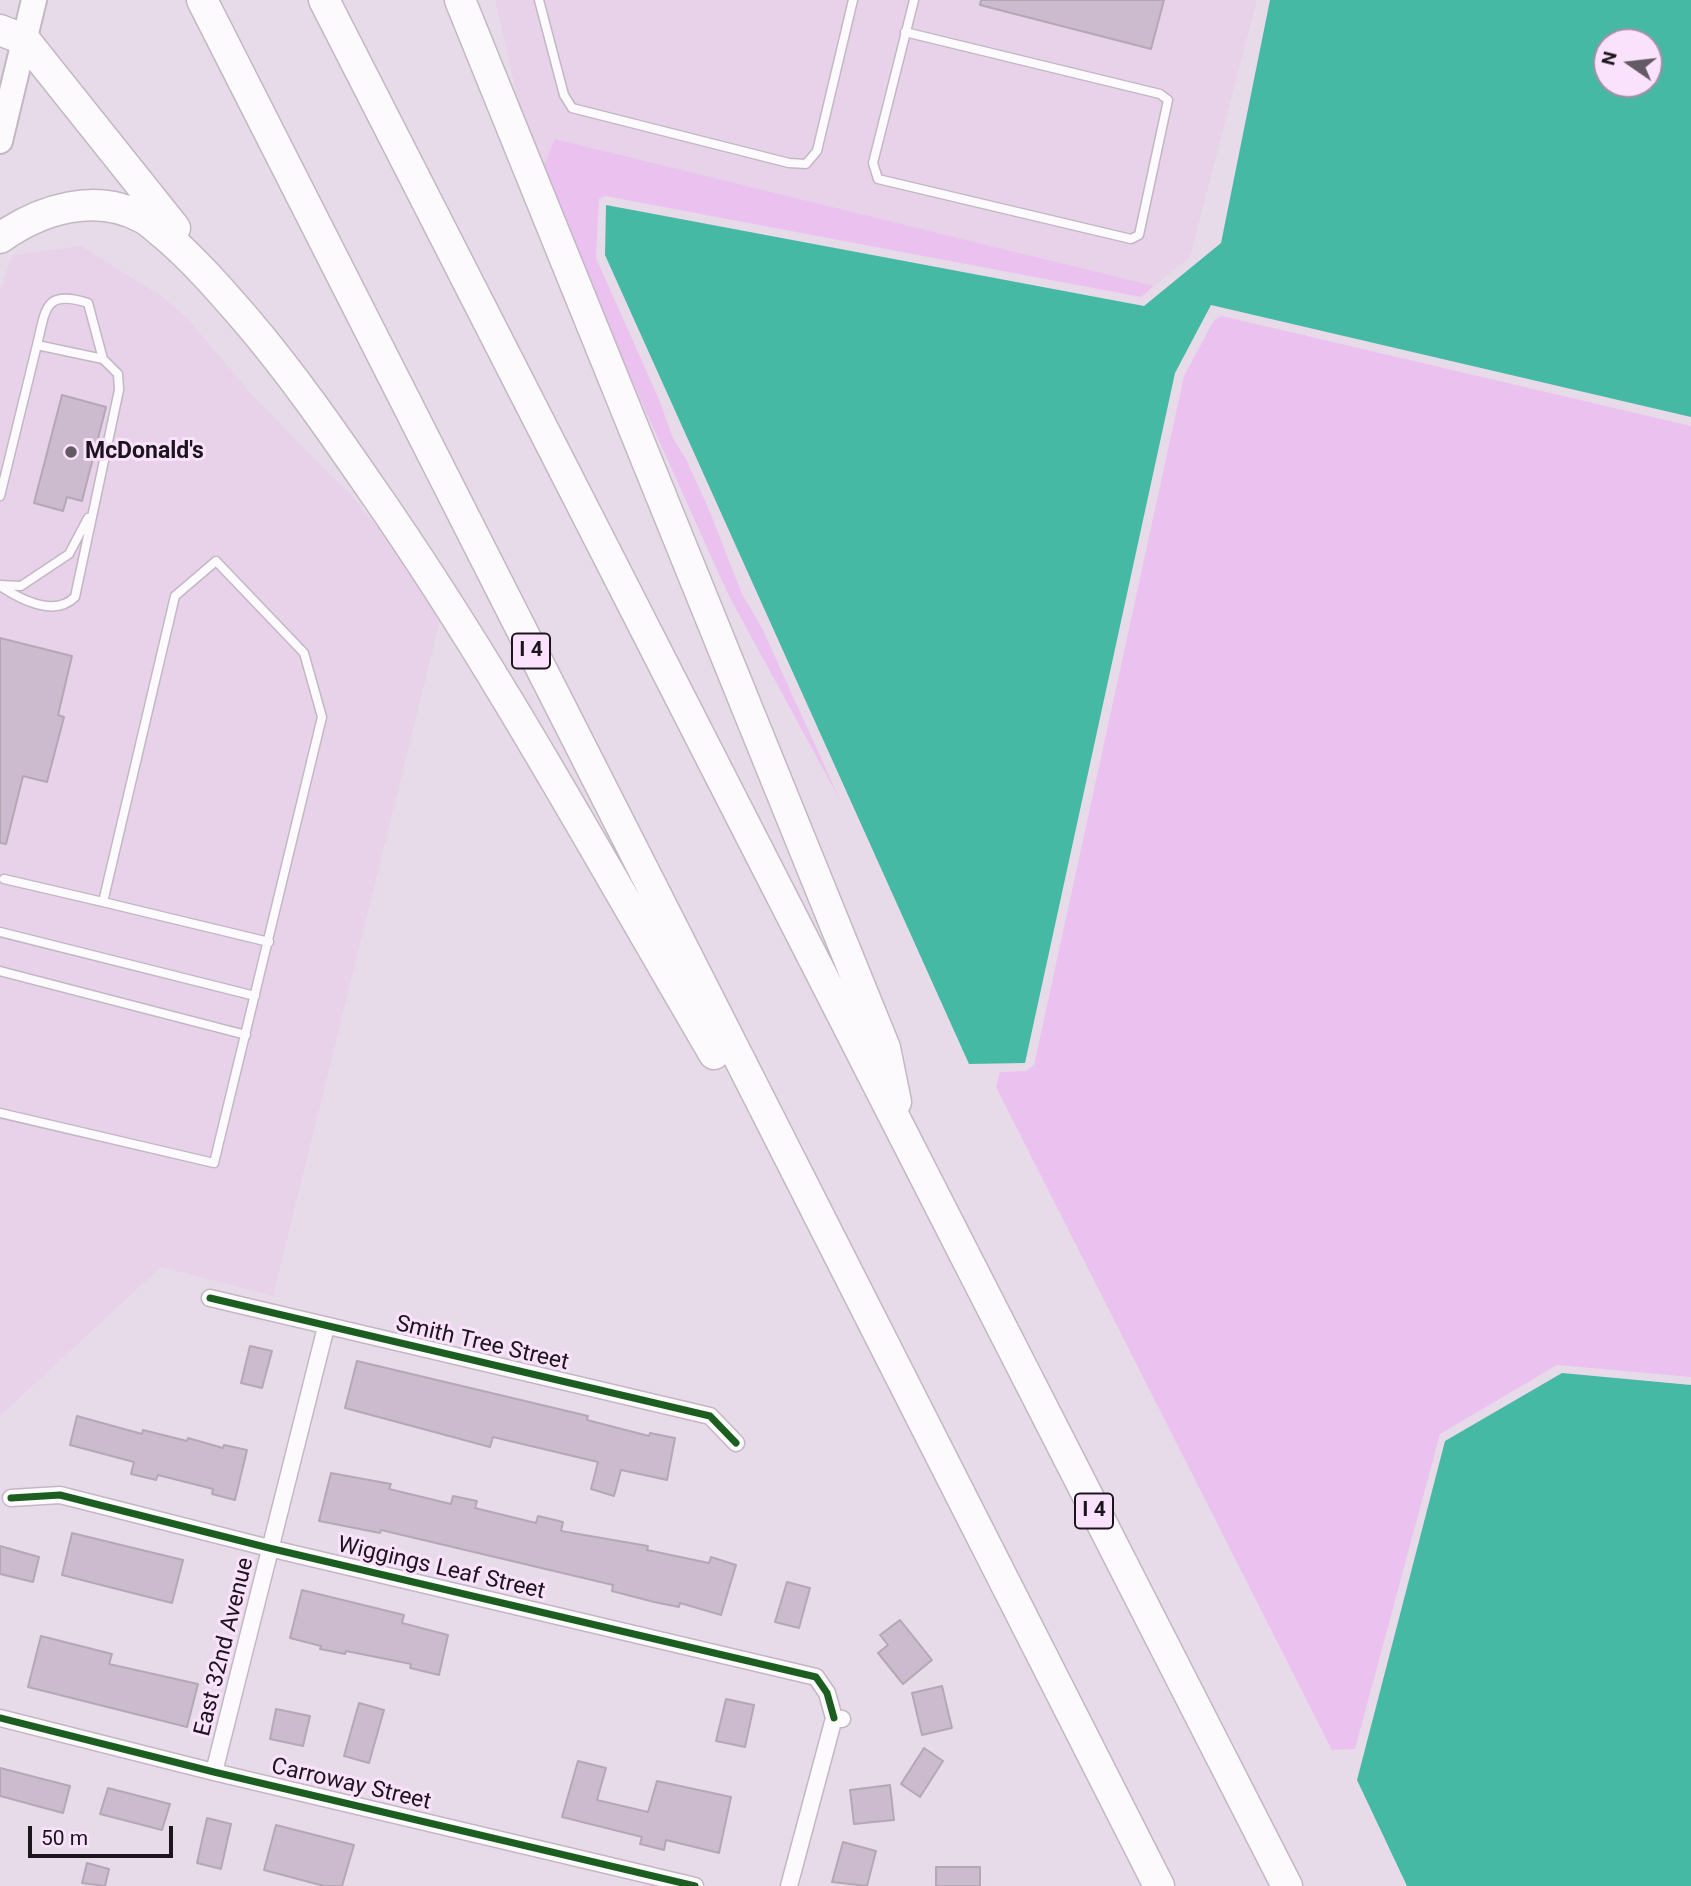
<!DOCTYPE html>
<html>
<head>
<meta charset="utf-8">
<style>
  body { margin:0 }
  #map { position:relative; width:1691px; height:1886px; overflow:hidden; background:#e8dbe9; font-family:Roboto,sans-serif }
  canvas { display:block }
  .north { position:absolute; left:1593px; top:28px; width:70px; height:70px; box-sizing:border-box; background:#fae2fd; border:2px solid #a290a4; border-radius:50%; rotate:284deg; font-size:19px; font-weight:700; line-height:28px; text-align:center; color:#1d151e }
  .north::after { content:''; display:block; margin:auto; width:24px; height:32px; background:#645a65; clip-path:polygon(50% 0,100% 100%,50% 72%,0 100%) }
  .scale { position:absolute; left:28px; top:1826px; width:145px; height:32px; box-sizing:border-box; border:4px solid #1d151e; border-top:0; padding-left:9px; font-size:21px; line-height:24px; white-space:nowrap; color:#1d151e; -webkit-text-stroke:5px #fae2fd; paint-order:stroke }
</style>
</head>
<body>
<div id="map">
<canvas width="1691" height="1886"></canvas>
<div class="north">N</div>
<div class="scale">50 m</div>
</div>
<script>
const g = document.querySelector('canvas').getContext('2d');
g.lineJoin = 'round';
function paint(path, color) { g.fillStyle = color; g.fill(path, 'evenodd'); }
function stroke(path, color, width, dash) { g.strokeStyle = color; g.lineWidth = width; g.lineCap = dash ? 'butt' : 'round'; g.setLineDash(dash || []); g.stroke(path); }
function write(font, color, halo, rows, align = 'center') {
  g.font = font + ' Roboto,sans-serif'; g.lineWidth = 6; g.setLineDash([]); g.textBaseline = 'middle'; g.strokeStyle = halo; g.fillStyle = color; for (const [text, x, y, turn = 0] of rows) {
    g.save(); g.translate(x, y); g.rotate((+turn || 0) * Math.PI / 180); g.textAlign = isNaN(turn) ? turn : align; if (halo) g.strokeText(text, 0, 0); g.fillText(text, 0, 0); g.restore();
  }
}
paint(new Path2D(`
  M495 0H1257L1190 257 1154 286 556 140 542 170 524 126Z
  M81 246 160 295 187 318 254 397 352 496 428 591 441 617 273 1296 161 1267 0 1416V291L12 255Z`), '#e7d2ea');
paint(new Path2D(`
  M555 139 1154 286 1141 297 605 196 599 199 596 258 658 397 673 438 686 459 710 512 742 594 762 628 840 800 728 594 592 292 542 170Z
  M1222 316 1691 426V1377L1557 1365 1440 1434 1355 1749 1332 1750 996 1087 1000 1072 1026 1071 1034 1065 1184 376 1214 320Z`), '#ebc1f0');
paint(new Path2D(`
  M1270 0H1691V417L1211 305 1175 373 1025 1063 969 1064 605 255 606 205 1144 306 1221 243ZM1649 42V84H1607V42Z
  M1562 1373 1691 1385V1886H1407L1357 1780 1445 1441Z`), '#46b9a5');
const building = new Path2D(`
  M981 0H1164L1151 49 980 5Z
  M62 395 106 407 82 501 67 497 63 511 34 503Z
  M0 638 72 656 58 715 64 717 47 782 23 776 6 844 0 843Z
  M250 1346 272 1351 262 1388 241 1383Z
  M357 1361 588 1416 587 1420 649 1436 650 1433 675 1438 667 1480 621 1470 614 1496 591 1489 598 1462 493 1437 490 1447 345 1408Z
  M77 1416 142 1434 143 1430 187 1441 188 1438 223 1448 224 1445 247 1450 235 1500 212 1494 213 1489 158 1475 156 1480 131 1474 134 1462 70 1445Z
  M331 1473 391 1484 389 1489 451 1504 453 1496 477 1501 475 1508 536 1523 538 1516 563 1522 561 1531 648 1546 647 1550 709 1563 711 1557 736 1565 721 1615 680 1603 679 1607 654 1602 612 1591 613 1585 381 1530 380 1533 319 1521Z
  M72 1533 183 1560 172 1603 62 1575Z
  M0 1546 39 1557 33 1582 0 1574Z
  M787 1582 810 1588 799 1628 775 1622Z
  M302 1590 404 1615 402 1623 448 1635 439 1675 410 1668 411 1664 346 1651 345 1654 320 1649 321 1646 290 1638Z
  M900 1620 932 1660 903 1684 878 1653 888 1645 880 1635Z
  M41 1636 112 1654 109 1664 198 1684 187 1727 28 1687Z
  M942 1686 952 1728 922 1735 912 1693Z
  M726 1699 754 1705 745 1747 716 1741Z
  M359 1703 384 1710 369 1763 344 1756Z
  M276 1709 310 1716 303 1746 270 1739Z
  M924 1748 943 1761 920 1797 901 1784Z
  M578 1761 606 1768 597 1800 648 1812 657 1781 731 1797 719 1853 666 1840 664 1850 640 1844 642 1837 562 1817Z
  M0 1768 70 1786 63 1813 0 1796Z
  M890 1785 894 1820 854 1824 850 1790Z
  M108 1788 170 1804 162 1830 100 1814Z
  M207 1818 231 1824 221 1869 197 1863Z
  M276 1825 354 1845 342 1886H324L264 1870Z
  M843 1842 876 1851 867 1886 832 1882Z
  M87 1863 109 1869 105 1886 82 1883Z
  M936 1867H980V1886H936Z`);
paint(building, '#ccbacf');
stroke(building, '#b3a8b4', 2);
const service = new Path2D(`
  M539 0 564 95 572 108 789 163 806 164 817 151 853 0
  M905 32 1160 94 1168 100 1139 235 1131 239 878 179 873 163 914 0
  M37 345C46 309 44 289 88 303L103 359
  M0 496 37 345 103 359 118 374 119 390 75 597C54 618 20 599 0 586
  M0 585 21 586 69 554 88 518
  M4 879 103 902
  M0 932 255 996
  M0 971 246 1035
  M0 1113 214 1163 322 717 304 653 216 561 175 596 103 902 269 942`);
const minor = new Path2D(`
  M210 1298 710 1416 736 1443
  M11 1498 60 1495 269 1548 816 1677 827 1693 834 1718
  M0 1718 214 1772 695 1886
  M214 1772 326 1327
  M789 1886 834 1718 842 1719`);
const primary = new Path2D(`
  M0 141 34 0`);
const motorway = new Path2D(`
  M202 0 1159 1886
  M324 0 1287 1886
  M460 0 885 1048 896 1102
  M0 30 25 40 175 228
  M0 238C41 209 96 192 143 218 151 222 159 231 166 236 196 262 221 291 247 321 293 375 333 433 373 491 498 671 603 865 714 1054`);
stroke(service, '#c2b8c3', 11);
stroke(minor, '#c2b8c3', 19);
stroke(primary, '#c2b8c3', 28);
stroke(motorway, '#c2b8c3', 33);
stroke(service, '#fcfafc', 8);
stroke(minor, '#fcfafc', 16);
stroke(primary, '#fcfafc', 24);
stroke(motorway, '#fcfafc', 30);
stroke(new Path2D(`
  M210 1298 710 1416 736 1443
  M11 1498 60 1495 269 1548 816 1677 827 1693 834 1718
  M0 1718 214 1772 695 1886`), '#1b5e20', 7);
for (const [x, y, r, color] of [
  [71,452,7,"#645a65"]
]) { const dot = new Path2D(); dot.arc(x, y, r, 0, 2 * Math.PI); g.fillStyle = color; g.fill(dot); stroke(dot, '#fae2fd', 2.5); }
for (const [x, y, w] of [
  [531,651,38],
  [1094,1511,38]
]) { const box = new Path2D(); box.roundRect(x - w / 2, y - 17.5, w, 35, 5); g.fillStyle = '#fae2fd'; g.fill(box); stroke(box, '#1d151e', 2); }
write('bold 21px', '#1d151e', null, [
  ["I 4",531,651],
  ["I 4",1094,1511]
]);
write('bold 23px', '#1d151e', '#fae2fd', [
  ["McDonald's",85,452]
], 'left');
write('23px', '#1d151e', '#fae2fd', [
  ["Smith Tree Street",482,1344,13],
  ["Wiggings Leaf Street",441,1569,13],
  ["East 32nd Avenue",225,1647,-76],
  ["Carroway Street",351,1785,13]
]);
</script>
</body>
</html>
